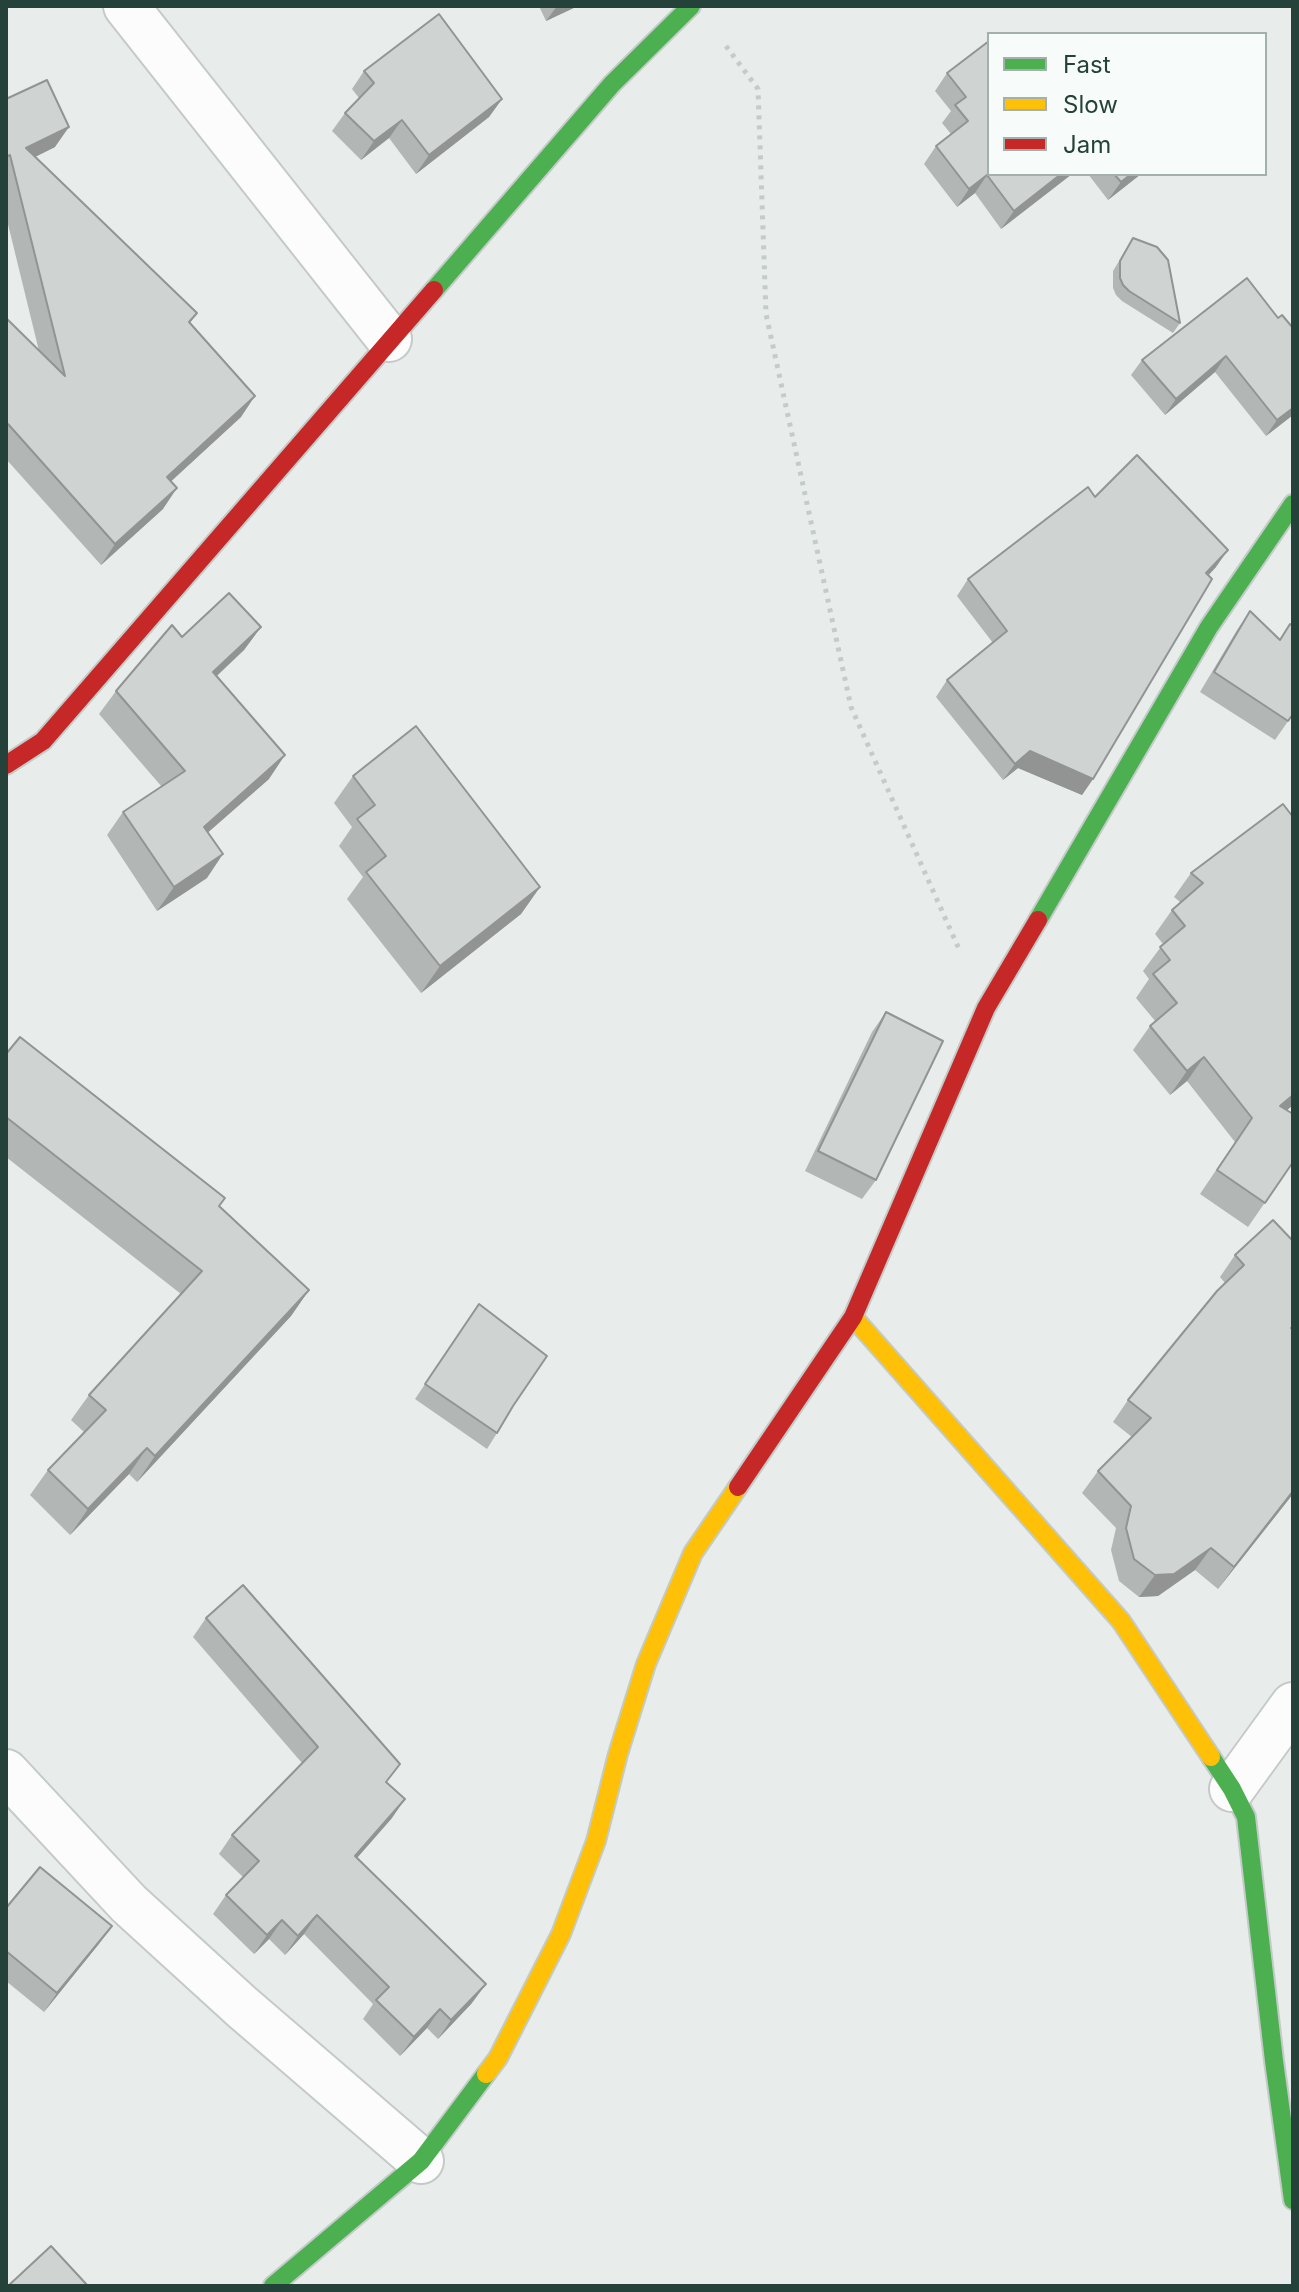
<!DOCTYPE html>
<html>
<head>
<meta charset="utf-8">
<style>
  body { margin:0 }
  #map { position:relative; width:1299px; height:2292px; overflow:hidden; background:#e8edeb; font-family:Inter,sans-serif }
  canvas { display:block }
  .frame { position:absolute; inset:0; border:8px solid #24423a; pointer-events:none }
  .legend { position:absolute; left:987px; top:32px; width:280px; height:144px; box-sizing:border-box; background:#f7fbf9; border:2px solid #a3b1ad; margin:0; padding:10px 14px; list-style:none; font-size:24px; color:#24423a }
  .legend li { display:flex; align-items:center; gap:16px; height:40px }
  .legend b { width:40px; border:2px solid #a3b1ad }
</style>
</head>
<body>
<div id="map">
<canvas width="1299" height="2292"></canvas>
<div class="frame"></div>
<ul class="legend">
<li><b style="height:10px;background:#4caf50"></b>Fast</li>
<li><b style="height:10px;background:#ffc107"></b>Slow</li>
<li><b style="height:10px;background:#c62828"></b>Jam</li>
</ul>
</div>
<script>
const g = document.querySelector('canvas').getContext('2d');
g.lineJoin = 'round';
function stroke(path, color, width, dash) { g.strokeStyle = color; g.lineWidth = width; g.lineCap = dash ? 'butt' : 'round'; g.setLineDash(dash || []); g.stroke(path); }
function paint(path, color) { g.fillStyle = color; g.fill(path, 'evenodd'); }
const street = new Path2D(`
  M126 6 389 339
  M6 1772 129 1904 242 2007 421 2161
  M1232 1789 1293 1705`);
const fast = new Path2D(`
  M434 290 612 84 691 6
  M1038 920 1209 627 1293 504
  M1211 1757 1232 1789 1246 1817 1274 2061 1293 2200
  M273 2286 421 2161 486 2074`);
const slow = new Path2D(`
  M853 1317 1121 1621 1211 1757
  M486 2074 498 2058 561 1934 596 1841 618 1754 646 1664 693 1553 738 1487`);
const jam = new Path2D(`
  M6 765 43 741 434 290
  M738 1487 853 1317 986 1008 1038 920`);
stroke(street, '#c5cac8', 48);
stroke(fast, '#c3cbc8', 22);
stroke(slow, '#c3cbc8', 22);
stroke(jam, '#c3cbc8', 22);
stroke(new Path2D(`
  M726 46 758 89 766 314 851 707 959 949`), '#c3ccca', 5, [4, 6]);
stroke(street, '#fcfcfc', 44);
stroke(fast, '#4caf50', 18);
stroke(slow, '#ffc107', 18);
stroke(jam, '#c62828', 18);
paint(new Path2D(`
  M539 6H578L546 21Z
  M989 41V174H1072L1001 229 975 193 957 207 924 164 936 146 951 134 942 123 951 111 935 91 947 73Z
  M364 71 502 99 489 117 416 174 389 138 361 160 332 131 345 113 359 98 352 89Z
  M6 99 55 147 35 157 197 313 190 323 241 417 171 481 163 509 101 565 6 459V318L39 351 6 216Z
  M1088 174H1141L1108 200Z
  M1133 238 1180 323 1173 333 1122 301 1116 295 1113 288V271Z
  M1278 318 1293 415 1266 436 1215 372 1165 415 1131 375 1142 360Z
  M1095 497 1216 567 1208 575 1093 779 1082 795 1018 768 1003 780 936 697 947 680 993 643 957 596 968 579Z
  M1250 611 1280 639 1290 624 1293 714 1275 740 1200 692 1237 630Z
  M261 627 244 650 217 676 269 779 208 832 207 878 157 911 107 835 123 812 162 787 99 714 116 691 182 637Z
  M353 776 540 887 521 914 421 993 347 899 363 877 339 846 352 827 334 803Z
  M1293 817V1105L1287 1110 1293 1162 1248 1227 1200 1194 1235 1142 1187 1081 1170 1095 1133 1050 1150 1026 1156 1022 1136 998 1149 979 1143 971 1163 944 1155 934 1172 910 1180 902 1174 897 1191 873Z
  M886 1012 876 1180 862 1199 805 1171 872 1032Z
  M6 1054 219 1206 309 1290 291 1316 137 1482 129 1474 70 1535 30 1495 48 1470 84 1432 71 1420 89 1395 181 1294 6 1157Z
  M1293 1241V1494L1218 1589 1195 1570 1158 1596 1139 1597 1119 1581 1111 1550 1116 1528 1082 1493 1098 1471 1132 1437 1113 1422 1128 1400 1225 1283 1220 1277 1235 1255Z
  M479 1304 513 1406 497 1433 487 1449 415 1399Z
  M206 1618 387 1783 392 1818 357 1858 472 2003 438 2039 427 2028 400 2056 363 2019 373 2004 304 1934 285 1955 269 1939 254 1954 213 1914 226 1895 243 1877 219 1854 232 1835 302 1763 193 1637Z
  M6 1908 112 1926 98 1945 44 2012 6 1981Z`), '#b2b6b5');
paint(new Path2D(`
  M557 6H578L546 21Z
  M502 99 489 117 416 174 429 155Z
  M402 120 389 138 361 160 374 141Z
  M69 127 55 147 13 168 26 148Z
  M1061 174H1072L1001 229 1014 211Z
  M1131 174H1141L1108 200 1121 182Z
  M987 175 975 193 957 207 969 189Z
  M1226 356 1215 372 1165 415 1176 399Z
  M255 396 241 417 153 498 167 477Z
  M1293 408V415L1266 436 1277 420Z
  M177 488 163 509 101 565 115 544Z
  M1228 550 1216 567 1195 590 1206 573Z
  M261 627 244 650 196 695 213 672Z
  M1030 751 1093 779 1082 795 1018 768 1003 780 1015 764Z
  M285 755 269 779 188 850 204 827Z
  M223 854 207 878 157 911 174 887Z
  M540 887 521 914 421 993 440 966Z
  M1204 1057 1187 1081 1170 1095 1187 1071Z
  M1293 1095V1105L1264 1130 1280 1106Z
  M309 1290 291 1316 137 1482 155 1456Z
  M147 1448 129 1474 70 1535 88 1509Z
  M1293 1491V1494L1218 1589 1234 1567Z
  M1211 1548 1195 1570 1158 1596 1139 1597 1155 1575Z
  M405 1799 392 1818 342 1875 355 1856Z
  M317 1915 304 1934 285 1955 298 1936Z
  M282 1920 269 1939 254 1954 267 1935Z
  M112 1926 98 1945 44 2012 57 1993Z
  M486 1984 472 2003 438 2039 451 2020Z
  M440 2009 427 2028 400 2056 414 2037Z`), '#919493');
const building = new Path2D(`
  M439 14 502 99 429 155 402 120 374 141 345 113 374 83 364 71Z
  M989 41V174H1061L1014 211 987 175 969 189 936 146 968 121 955 105 966 97 947 73Z
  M47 80 69 127 26 148 197 313 189 322 255 396 167 477 177 488 115 544 8 424 6 426V318L65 376 10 155 6 157V99Z
  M1114 174H1131L1121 182Z
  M1133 238 1157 247 1168 260 1180 323 1129 291 1123 285 1120 278V261Z
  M1247 278 1278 318 1282 315 1293 328V408L1277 420 1226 356 1176 399 1142 360Z
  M1137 455 1228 550 1206 573 1212 579 1093 779 1030 751 1015 764 947 680 1007 631 968 579 1088 487 1095 497Z
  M229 593 261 627 213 672 285 755 204 827 223 854 174 887 123 812 185 771 116 691 172 625 182 637Z
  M1250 611 1280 640 1290 624 1293 626V714L1288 721 1214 672Z
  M416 726 540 887 440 966 366 872 386 856 357 819 375 805 353 776Z
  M1283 804 1293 817V1095L1280 1106 1293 1114V1162L1265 1203 1217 1170 1252 1118 1204 1057 1187 1071 1150 1026 1177 1003 1153 974 1170 960 1160 947 1185 926 1172 910 1203 883 1191 873Z
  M886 1012 943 1041 876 1180 818 1151Z
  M20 1037 225 1198 219 1206 309 1290 155 1456 147 1448 88 1509 48 1470 106 1410 89 1395 202 1271 6 1117V1054Z
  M1273 1220 1293 1241V1326L1291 1328 1293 1330V1491L1234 1567 1211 1548 1174 1574 1155 1575 1134 1559 1126 1528 1131 1506 1098 1471 1151 1418 1128 1400 1217 1291 1244 1265 1235 1255Z
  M479 1304 547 1356 513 1406 497 1433 425 1384Z
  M243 1585 400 1764 386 1782 405 1799 355 1856 486 1984 451 2020 440 2009 414 2037 376 2000 389 1987 317 1915 298 1936 282 1920 267 1935 226 1895 259 1861 232 1835 318 1747 206 1618Z
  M40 1867 112 1926 57 1993 6 1951V1908Z
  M51 2246 88 2286H8Z`);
paint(building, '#cfd4d2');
stroke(building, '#919493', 2);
</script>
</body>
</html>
